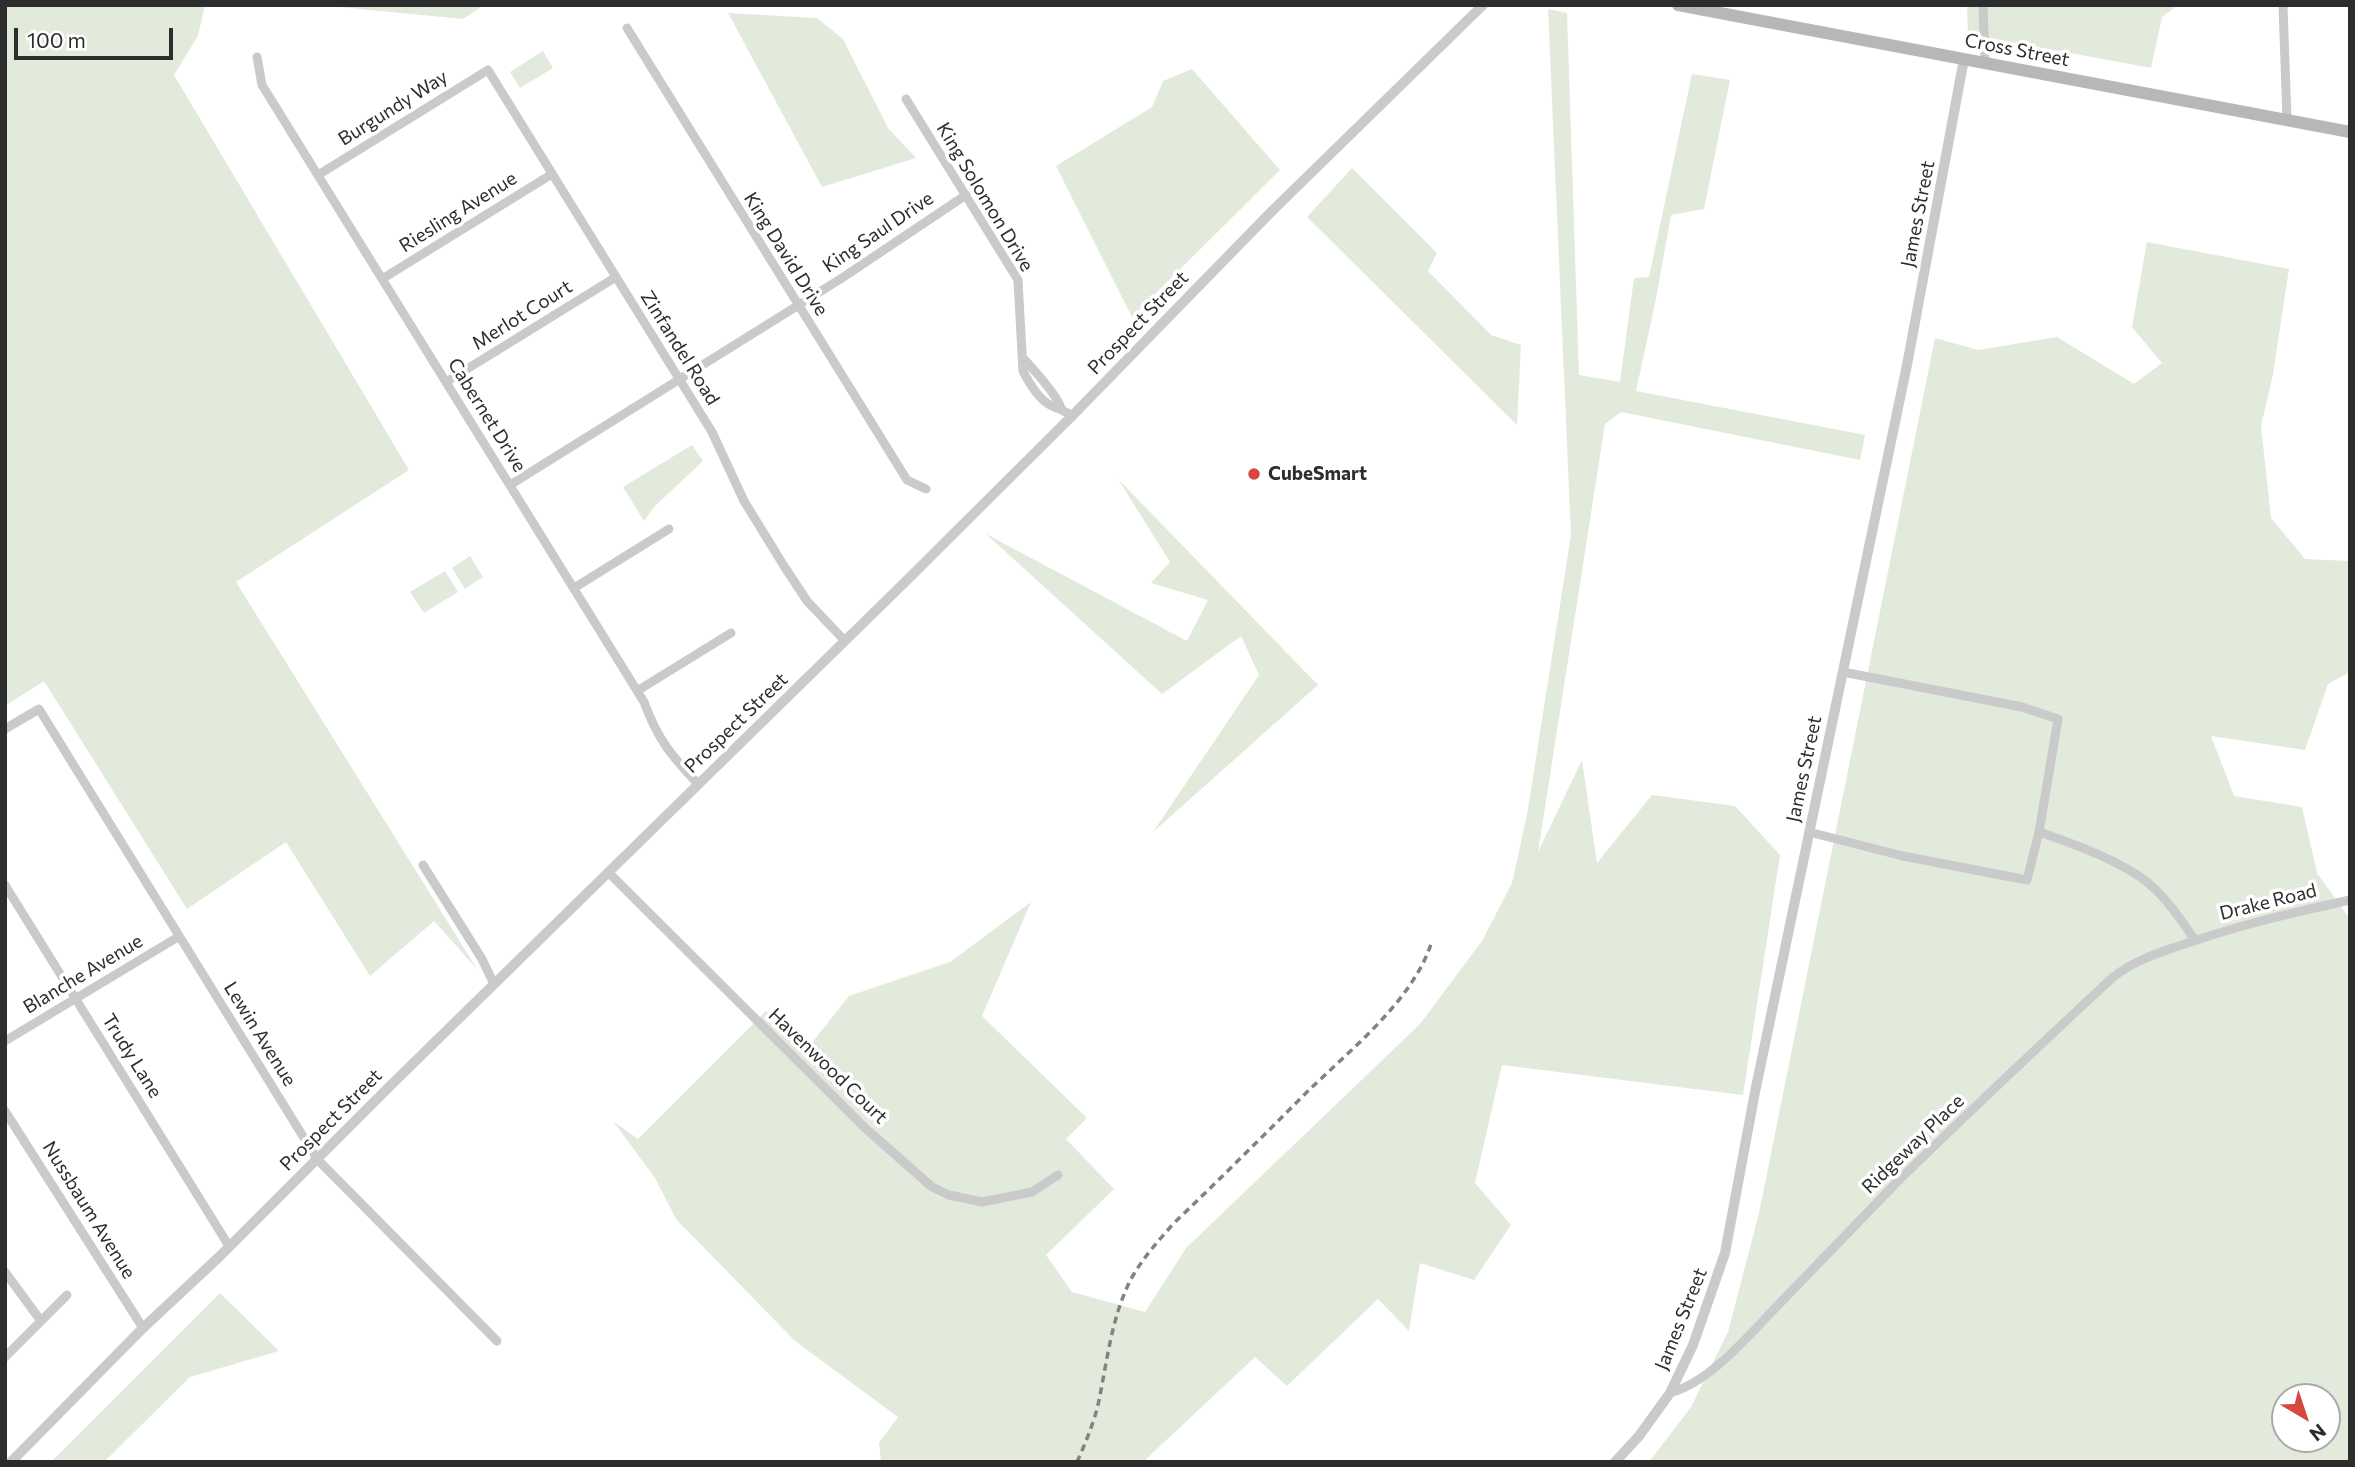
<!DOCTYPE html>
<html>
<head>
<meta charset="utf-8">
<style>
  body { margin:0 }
  #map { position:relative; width:2355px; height:1467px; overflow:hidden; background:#fff; font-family:Commissioner,sans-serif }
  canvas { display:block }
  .frame { position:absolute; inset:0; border:7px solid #2d2d2d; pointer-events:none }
  .north { position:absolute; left:2271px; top:1383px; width:70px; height:70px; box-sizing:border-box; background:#fff; border:2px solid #ababab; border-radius:50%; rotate:141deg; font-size:19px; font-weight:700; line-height:28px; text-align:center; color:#2d2d2d }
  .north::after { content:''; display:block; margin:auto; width:24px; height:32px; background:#d5473f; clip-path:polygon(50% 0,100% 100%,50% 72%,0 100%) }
  .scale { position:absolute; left:14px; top:28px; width:159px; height:32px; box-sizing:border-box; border:4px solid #2d2d2d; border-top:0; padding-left:9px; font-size:21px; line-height:24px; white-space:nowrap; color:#2d2d2d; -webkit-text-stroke:5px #fff; paint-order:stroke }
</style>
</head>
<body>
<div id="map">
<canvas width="2355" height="1467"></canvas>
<div class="frame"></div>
<div class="north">N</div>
<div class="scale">100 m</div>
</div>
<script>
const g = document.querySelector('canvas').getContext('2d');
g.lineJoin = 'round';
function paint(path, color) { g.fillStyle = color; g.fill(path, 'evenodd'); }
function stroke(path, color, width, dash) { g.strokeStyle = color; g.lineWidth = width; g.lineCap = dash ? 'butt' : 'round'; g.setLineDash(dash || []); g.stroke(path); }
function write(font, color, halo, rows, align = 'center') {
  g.font = font + ' Commissioner,sans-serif'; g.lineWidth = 7; g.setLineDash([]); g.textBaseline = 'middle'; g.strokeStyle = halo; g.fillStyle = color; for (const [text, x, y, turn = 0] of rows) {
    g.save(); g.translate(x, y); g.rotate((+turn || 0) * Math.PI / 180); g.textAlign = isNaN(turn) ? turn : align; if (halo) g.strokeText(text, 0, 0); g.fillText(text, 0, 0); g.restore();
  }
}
paint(new Path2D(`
  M5 5H205L198 36 174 75 409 470 236 582 477 969 434 921 370 976 286 842 187 909 44 681 5 706Z
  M319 5H484L463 19Z
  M1967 5H2178L2162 17 2151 68 1968 34Z
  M1548 9 1567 13 1579 375 1620 382 1634 278 1649 277 1692 74 1730 80 1704 209 1671 215 1656 299 1636 391 1865 435 1860 460 1621 412 1605 424 1538 852 1582 760 1597 863 1652 795 1735 806 1780 855 1743 1095 1502 1065 1475 1183 1511 1225 1474 1280 1420 1263 1409 1331 1378 1299 1287 1386 1255 1357 1143 1462H881L879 1443 898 1417 795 1341 676 1219 655 1178 613 1121 638 1139 766 1011 807 1049 849 996 950 962 1031 902 982 1016 1087 1118 1066 1139 1114 1189 1046 1255 1072 1292 1145 1312 1186 1248 1420 1024 1482 941 1512 883 1527 815 1571 535Z
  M728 13 817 18 843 39 888 128 916 158 822 187Z
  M543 51 553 68 520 88 510 72Z
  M1192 69 1280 170 1132 317 1056 166 1152 107 1163 81Z
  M1352 168 1437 253 1428 271 1491 335 1521 345 1517 425 1307 217Z
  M2147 242 2289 269 2273 374 2261 426 2271 518 2305 559 2350 561V672L2328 684 2305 750 2211 736 2234 796 2302 807 2317 873 2350 919V1462H1649L1691 1407 1728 1332 1759 1213 1935 338 1978 350 2057 337 2134 384 2162 363 2132 327ZM2285 1397H2327V1439H2285Z
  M692 445 703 461 655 506 644 521 623 487Z
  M1118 479 1318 685 1153 832 1259 675 1241 636 1162 694 986 534 1187 641 1208 600 1151 583 1170 562Z
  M470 556 483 577 465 589 452 568Z
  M445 571 458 592 424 613 410 592Z
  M220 1293 279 1351 190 1377 104 1462H51Z`), '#e2eadc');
stroke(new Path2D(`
  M1983 5 1985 63
  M2283 5 2287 120
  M627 28 907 480 926 489
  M257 57 262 85 644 702C658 740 671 755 698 784
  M906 99 1018 280 1023 371C1029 383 1039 400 1052 406 1060 409 1065 411 1072 416
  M318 175 488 70 712 432 744 501 784 566 807 601 845 641
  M382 279 552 174
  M1024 359C1034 370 1057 395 1061 408
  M446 382 616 277
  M510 485 842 278 966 195
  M574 588 669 529
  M1843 672 2022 707 2058 719 2039 832C2072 843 2131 865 2155 889 2171 904 2183 923 2195 940
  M637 691 731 633
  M5 729 39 709 317 1159 497 1341
  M1809 832 1903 856 2027 880 2039 832
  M423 865 482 959 494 984
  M608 872 865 1128 932 1187 949 1195 982 1202 1032 1192 1058 1175
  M5 885 229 1246
  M5 1041 178 937
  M5 1111 143 1328
  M5 1272 41 1321
  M5 1357 67 1295
  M1670 1393C1713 1381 1752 1331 1783 1300 1821 1261 1859 1221 1897 1182 1968 1113 2040 1045 2112 978 2136 959 2163 951 2191 942 2243 924 2296 912 2350 900`), '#cacaca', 9);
stroke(new Path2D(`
  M11 1462 143 1328 219 1257 391 1085 901 586 1072 416 1272 211 1483 5
  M1615 1462 1639 1436 1670 1393 1693 1345 1725 1253 1755 1092 1907 365 1964 59`), '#cacaca', 10);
stroke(new Path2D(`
  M1678 5 2350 132`), '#b7b7b7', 12);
stroke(new Path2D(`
  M1077 1462C1085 1444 1093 1425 1098 1405 1107 1363 1111 1318 1131 1279 1143 1258 1158 1241 1174 1223 1219 1180 1263 1136 1307 1092 1350 1050 1414 1000 1432 941`), '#828282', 3.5, [7, 5]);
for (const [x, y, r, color] of [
  [1254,474,7,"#d5473f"]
]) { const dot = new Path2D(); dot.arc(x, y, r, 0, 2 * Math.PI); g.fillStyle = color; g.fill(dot); stroke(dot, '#fff', 2.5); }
write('19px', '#2d2d2d', '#fff', [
  ["Cross Street",2017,50,11],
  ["Burgundy Way",393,108,-32],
  ["King Solomon Drive",985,197,59],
  ["Riesling Avenue",458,212,-32],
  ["James Street",1918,214,-79],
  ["King Saul Drive",878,232,-34],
  ["King David Drive",786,254,58],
  ["Merlot Court",522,315,-32],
  ["Prospect Street",1138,323,-46],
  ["Zinfandel Road",680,348,58],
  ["Cabernet Drive",487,415,58],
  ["Prospect Street",736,723,-44],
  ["James Street",1804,769,-78],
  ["Drake Road",2268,902,-14],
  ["Blanche Avenue",83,974,-31],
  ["Lewin Avenue",260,1034,58],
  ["Trudy Lane",132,1056,58],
  ["Havenwood Court",828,1066,44],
  ["Prospect Street",331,1120,-45],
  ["Ridgeway Place",1913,1144,-44],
  ["Nussbaum Avenue",89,1210,58],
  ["James Street",1681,1319,-68]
]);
write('bold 19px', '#2d2d2d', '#fff', [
  ["CubeSmart",1268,474]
], 'left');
</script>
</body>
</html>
